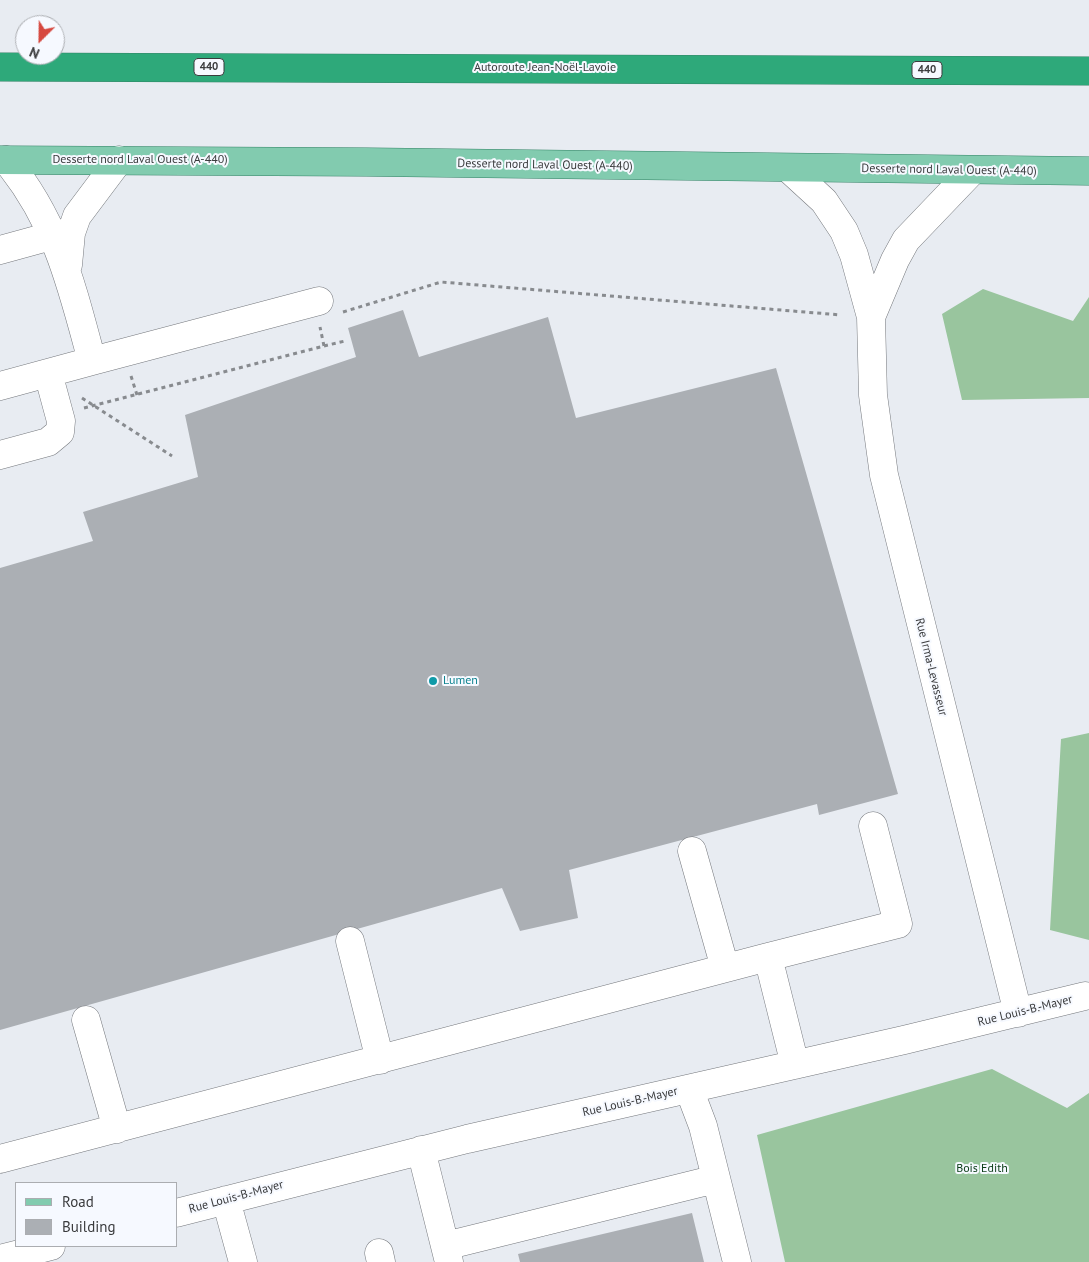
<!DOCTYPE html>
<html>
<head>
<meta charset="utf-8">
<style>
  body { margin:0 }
  #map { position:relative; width:1089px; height:1262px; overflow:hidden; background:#e8ecf2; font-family:"PT Sans",sans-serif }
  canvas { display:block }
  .legend { position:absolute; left:15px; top:1182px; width:162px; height:65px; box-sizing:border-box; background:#f6f9ff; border:1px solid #abadb1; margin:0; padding:6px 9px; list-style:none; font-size:15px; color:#3a3b3d }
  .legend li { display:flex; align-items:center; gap:10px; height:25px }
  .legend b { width:25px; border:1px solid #abadb1 }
  .north { position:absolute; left:15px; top:15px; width:50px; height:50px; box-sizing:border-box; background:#f6f9ff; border:1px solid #abadb1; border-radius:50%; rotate:203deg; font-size:14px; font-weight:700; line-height:20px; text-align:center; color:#3a3b3d }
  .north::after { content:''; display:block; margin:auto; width:18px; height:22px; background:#d6483f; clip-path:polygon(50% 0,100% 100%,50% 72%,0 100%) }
</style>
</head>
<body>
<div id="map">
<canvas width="1089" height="1262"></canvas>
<ul class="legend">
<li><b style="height:6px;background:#82cbaf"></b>Road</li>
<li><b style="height:14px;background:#abafb4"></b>Building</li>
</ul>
<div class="north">N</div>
</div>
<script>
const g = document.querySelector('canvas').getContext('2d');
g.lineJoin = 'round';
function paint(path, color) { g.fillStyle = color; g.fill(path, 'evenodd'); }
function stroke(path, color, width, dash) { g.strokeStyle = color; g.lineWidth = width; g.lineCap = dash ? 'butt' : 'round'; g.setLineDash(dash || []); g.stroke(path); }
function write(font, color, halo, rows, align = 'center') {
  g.font = font + ' "PT Sans",sans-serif'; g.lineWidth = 4; g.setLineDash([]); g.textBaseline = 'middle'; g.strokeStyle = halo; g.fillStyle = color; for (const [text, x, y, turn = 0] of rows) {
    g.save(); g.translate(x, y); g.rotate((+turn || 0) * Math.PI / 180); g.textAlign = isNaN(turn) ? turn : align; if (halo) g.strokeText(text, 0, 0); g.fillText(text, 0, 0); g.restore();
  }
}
paint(new Path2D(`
  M983 289 1073 321 1089 297V398L962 400 942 314Z
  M1089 733V940L1050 930 1061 739Z
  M992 1069 1067 1108 1089 1093V1262H785L757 1135Z`), '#99c59e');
paint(new Path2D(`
  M403 310 419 357 548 317 576 418 776 368 898 794 819 815 817 804 569 870 578 918 520 931 502 888 0 1030V568L93 541 83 512 198 477 185 415 356 357 348 328Z
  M692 1213 704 1262H520L518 1254Z`), '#abafb4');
const minor = new Path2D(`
  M788 168 824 201 844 231 854 255 871 317 873 395 884 475 1018 1013
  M0 250 62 233H71
  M68 265 71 233 77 216 119 160
  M871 317 895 260 906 240 972 171
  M92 361 319 301
  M0 386 92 361C72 287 57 221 6 160
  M0 455 48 442 60 432 61 421 48 373
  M692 851 725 968
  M350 941 380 1060
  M768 957 898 924 873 826
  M86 1020 117 1129
  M689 1089 703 1126 737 1262
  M421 1150 449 1262
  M0 1159 768 957 795 1065
  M226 1200 243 1262
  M176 1213 467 1139 904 1040 1085 996
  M445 1246 716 1179
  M379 1253 381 1262
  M0 1259 51 1246`);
const major = new Path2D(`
  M0 160 366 162 1089 171`);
const highway = new Path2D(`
  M0 67 1089 71`);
stroke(minor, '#75787d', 29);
stroke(major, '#328265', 29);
stroke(highway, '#328265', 29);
stroke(new Path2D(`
  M343 312 441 282 841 315
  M324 346 345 341
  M131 376 137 395
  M82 398 172 456
  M84 408 324 346 320 327`), '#888b8f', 3, [4, 4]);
stroke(minor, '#fff', 28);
stroke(major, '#82cbaf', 28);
stroke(highway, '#2ea97a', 28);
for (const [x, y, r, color] of [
  [433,681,5,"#0f9aa8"]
]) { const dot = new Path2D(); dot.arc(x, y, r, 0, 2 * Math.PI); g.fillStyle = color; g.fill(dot); stroke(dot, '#f6f9ff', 2); }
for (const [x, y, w] of [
  [209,67,30],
  [927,70,30]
]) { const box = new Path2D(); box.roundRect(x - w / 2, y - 8.5, w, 17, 4); g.fillStyle = '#f6f9ff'; g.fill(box); stroke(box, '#3a3b3d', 1); }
write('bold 11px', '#3a3b3d', null, [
  ["440",209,67],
  ["440",927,70]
]);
write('12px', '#3a3b3d', '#f6f9ff', [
  ["Autoroute Jean-Noël-Lavoie",545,68],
  ["Desserte nord Laval Ouest (A-440)",140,160],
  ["Desserte nord Laval Ouest (A-440)",545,165,1],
  ["Desserte nord Laval Ouest (A-440)",949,170,1],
  ["Rue Irma-Levasseur",931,667,76],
  ["Rue Louis-B.-Mayer",1025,1011,-14],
  ["Rue Louis-B.-Mayer",630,1102,-13],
  ["Rue Louis-B.-Mayer",236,1197,-15]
]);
write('12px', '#0d838f', '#f6f9ff', [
  ["Lumen",443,681]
], 'left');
write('12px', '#0b3d18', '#f6f9ff', [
  ["Bois Edith",982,1169]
]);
</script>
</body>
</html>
